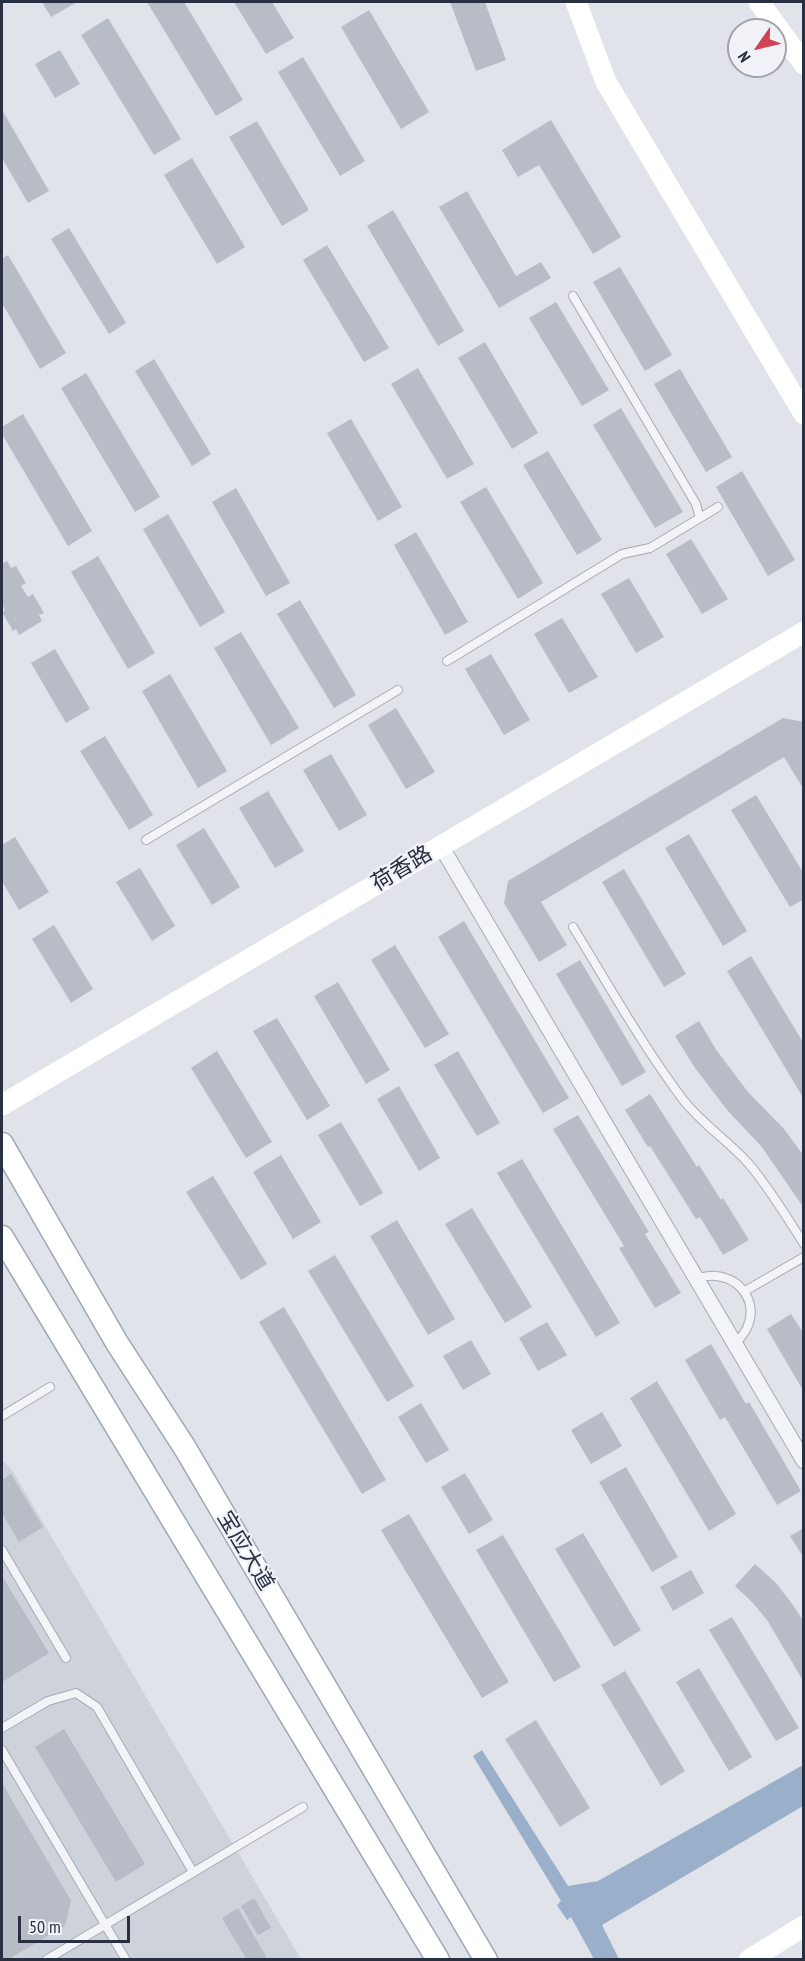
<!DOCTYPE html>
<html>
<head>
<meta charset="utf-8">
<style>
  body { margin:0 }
  #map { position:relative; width:805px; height:1961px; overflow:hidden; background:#e0e3e9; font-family:"PT Sans Narrow",sans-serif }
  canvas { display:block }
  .frame { position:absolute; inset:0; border:3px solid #283041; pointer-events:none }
  .north { position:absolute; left:727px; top:18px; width:60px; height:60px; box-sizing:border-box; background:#f0f2f7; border:2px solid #a0a4ae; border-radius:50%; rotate:236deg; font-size:16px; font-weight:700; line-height:24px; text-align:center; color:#283041 }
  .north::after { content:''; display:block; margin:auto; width:21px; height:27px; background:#d04352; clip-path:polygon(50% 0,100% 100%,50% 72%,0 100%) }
  .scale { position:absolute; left:18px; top:1916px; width:112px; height:27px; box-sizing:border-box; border:3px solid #283041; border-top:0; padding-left:8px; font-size:18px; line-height:21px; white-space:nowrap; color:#283041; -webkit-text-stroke:4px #f0f2f7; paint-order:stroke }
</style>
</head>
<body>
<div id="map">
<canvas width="805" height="1961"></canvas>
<div class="frame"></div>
<div class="north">N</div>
<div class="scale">50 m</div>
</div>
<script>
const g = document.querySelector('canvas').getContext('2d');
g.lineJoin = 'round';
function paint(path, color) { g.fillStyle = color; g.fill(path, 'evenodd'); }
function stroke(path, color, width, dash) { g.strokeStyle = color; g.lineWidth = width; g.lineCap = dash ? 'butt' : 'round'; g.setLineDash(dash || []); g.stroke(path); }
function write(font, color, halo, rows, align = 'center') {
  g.font = font + ' "PT Sans Narrow","Noto Sans SC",sans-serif'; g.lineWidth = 4.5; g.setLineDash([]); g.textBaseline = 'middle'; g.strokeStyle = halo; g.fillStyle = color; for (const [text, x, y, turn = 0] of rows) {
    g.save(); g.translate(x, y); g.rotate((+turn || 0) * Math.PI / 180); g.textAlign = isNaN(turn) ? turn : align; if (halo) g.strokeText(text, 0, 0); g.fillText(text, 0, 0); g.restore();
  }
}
paint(new Path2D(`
  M2 1460 12 1470 301 1959H2Z`), '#ced2db');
paint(new Path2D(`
  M482 1750 568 1886 598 1881 803 1765V1806L602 1925 619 1959H594L571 1917 567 1920 557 1905 561 1901 473 1756Z`), '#9aafca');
paint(new Path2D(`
  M42 2H77L51 17Z
  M147 2H184L243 100 216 116Z
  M234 2H272L294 38 266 54Z
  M450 2H485L506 60 476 71Z
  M369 10 429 112 401 129 341 27Z
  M108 18 181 139 154 155 81 35Z
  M60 50 80 84 55 98 35 64Z
  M303 57 365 161 340 176 278 72Z
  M2 110 49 191 28 203 2 158Z
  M551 120 621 237 593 254 539 165 518 177 502 150Z
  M257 121 309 210 282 226 229 137Z
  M192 158 245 247 217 264 164 175Z
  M467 191 516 276 541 262 551 278 499 308 439 207Z
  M393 210 464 331 438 346 367 226Z
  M69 228 126 323 109 334 51 239Z
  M327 245 389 348 364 362 303 260Z
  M8 255 66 353 40 369 2 303V259Z
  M620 267 672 355 645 371 593 282Z
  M556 302 609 390 582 406 529 318Z
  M485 342 538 433 512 449 458 358Z
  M154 359 211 454 192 466 135 371Z
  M418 368 474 464 447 479 391 384Z
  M680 369 732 457 706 472 654 384Z
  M86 373 160 497 135 512 61 388Z
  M621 408 683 512 655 528 593 425Z
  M23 414 92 531 68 546 2 434V427Z
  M351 419 402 507 378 521 327 433Z
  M548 451 602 540 577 555 523 465Z
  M742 471 795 560 768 576 716 487Z
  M486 487 543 583 518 599 460 502Z
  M236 488 290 583 266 596 212 502Z
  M168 514 225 612 200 627 143 529Z
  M416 532 468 622 445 635 394 545Z
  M691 539 728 599 702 614 666 554Z
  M98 556 155 653 128 669 71 572Z
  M7 561 11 568 16 566 26 583 21 586 28 597 33 594 44 613 39 615 42 621 19 635 16 629 13 631 2 612 5 610 2 604V564Z
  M629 578 664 637 636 653 601 594Z
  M300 600 356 695 334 708 277 614Z
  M562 618 598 677 569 693 534 634Z
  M241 632 299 728 271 745 214 648Z
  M55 649 90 709 66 723 31 663Z
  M491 654 530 720 504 735 465 669Z
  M170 674 227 771 198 788 142 691Z
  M396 708 435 772 406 789 368 725Z
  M783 718 804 722V790L784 757 541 902 567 945 539 962 504 903 508 881Z
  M105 736 153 815 129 830 80 751Z
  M331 754 367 815 339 831 303 770Z
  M268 791 304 851 275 868 239 808Z
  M756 795 804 874V899L790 907 731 810Z
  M204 828 240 887 212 905 176 845Z
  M689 834 747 931 723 946 665 848Z
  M15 837 49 892 19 910 2 881V845Z
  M140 868 175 926 152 941 116 882Z
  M624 869 686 974 664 987 602 882Z
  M464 921 569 1098 543 1113 438 937Z
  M54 925 93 989 71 1003 32 939Z
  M395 945 449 1034 425 1048 371 960Z
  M751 956 804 1044V1099L727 971Z
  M580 960 646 1072 622 1086 556 974Z
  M338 982 390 1070 366 1084 314 996Z
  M277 1018 330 1106 307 1120 253 1031Z
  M699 1021 717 1051 748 1092 784 1129 804 1156V1208L761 1146 728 1111 695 1068 675 1036Z
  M217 1051 272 1142 246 1158 191 1068Z
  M458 1051 500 1123 477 1136 434 1065Z
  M399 1086 440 1158 419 1171 377 1099Z
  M650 1094 697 1167 699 1165 721 1200 723 1198 749 1240 723 1255 700 1217 696 1219 650 1146 648 1147 625 1110Z
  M578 1115 649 1232 645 1234 681 1293 655 1308 619 1248 624 1246 553 1129Z
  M341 1122 383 1193 360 1206 318 1135Z
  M281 1155 321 1222 293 1239 253 1172Z
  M522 1159 620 1323 596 1337 497 1173Z
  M213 1176 267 1264 241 1280 186 1192Z
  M472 1208 532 1307 505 1323 445 1224Z
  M397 1220 455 1319 428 1335 370 1236Z
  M335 1255 414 1386 387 1402 308 1271Z
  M284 1307 386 1480 362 1494 259 1322Z
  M791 1314 804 1334V1392L767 1329Z
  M547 1322 567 1355 538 1371 519 1338Z
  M471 1340 491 1374 463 1390 443 1356Z
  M711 1344 746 1404 749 1402 801 1491 777 1505 725 1417 720 1420 685 1360Z
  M657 1381 736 1514 709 1531 630 1398Z
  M421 1403 449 1450 426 1463 398 1417Z
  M602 1412 622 1446 591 1464 571 1430Z
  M626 1467 678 1557 652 1572 599 1482Z
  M465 1473 493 1520 469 1534 441 1487Z
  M11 1474 43 1527 19 1542 2 1513V1480Z
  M409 1514 509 1682 482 1698 381 1530Z
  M804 1528V1558L790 1536Z
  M583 1533 641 1630 614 1647 555 1549Z
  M503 1535 581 1667 554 1682 476 1550Z
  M755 1564 776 1583 793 1605 804 1622V1682L767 1620 752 1602 735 1586Z
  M691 1570 704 1593 673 1611 660 1587Z
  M2 1576 49 1653 2 1682Z
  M732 1617 799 1728 776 1741 709 1630Z
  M699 1668 752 1757 729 1771 676 1682Z
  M625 1671 685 1771 661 1786 601 1685Z
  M536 1720 590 1808 560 1827 505 1739Z
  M64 1729 145 1864 116 1882 35 1747Z
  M2 1783 71 1901 65 1926 7 1960H2Z
  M254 1898 271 1928 258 1935 241 1906Z
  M238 1908 268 1960H247L222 1918Z`), '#b7bcc6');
const lane = new Path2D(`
  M573 296 696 504 700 518
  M447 661 622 554 650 548 718 507
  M146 840 398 690
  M573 927C608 984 641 1043 681 1097 700 1123 728 1140 749 1164 770 1189 786 1216 804 1244
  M697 1278C703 1277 710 1275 716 1276 742 1279 758 1303 747 1328 744 1334 739 1339 736 1344
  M745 1291 804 1257
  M2 1416 50 1387
  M2 1550 66 1658
  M2 1728 48 1701 76 1693 97 1707 193 1872
  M2 1750 126 1960
  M46 1960 303 1807`);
const street = new Path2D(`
  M441 846 804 1461`);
const primary = new Path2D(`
  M2 1144 117 1343 185 1448 486 1960
  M2 1237 438 1960`);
stroke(lane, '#a5aab3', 10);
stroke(street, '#a5aab3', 17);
stroke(primary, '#9fa7b5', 25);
stroke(lane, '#f3f4f7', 8);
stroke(street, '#f3f4f7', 15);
stroke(new Path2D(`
  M576 2 606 82 804 414
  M759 2 804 64
  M2 1105 804 632
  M749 1960 804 1926`), '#fff', 21);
stroke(primary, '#fff', 22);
write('22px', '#283041', '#f0f2f7', [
  ["荷香路",402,869,-31],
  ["宝应大道",245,1551,59]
]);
</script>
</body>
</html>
